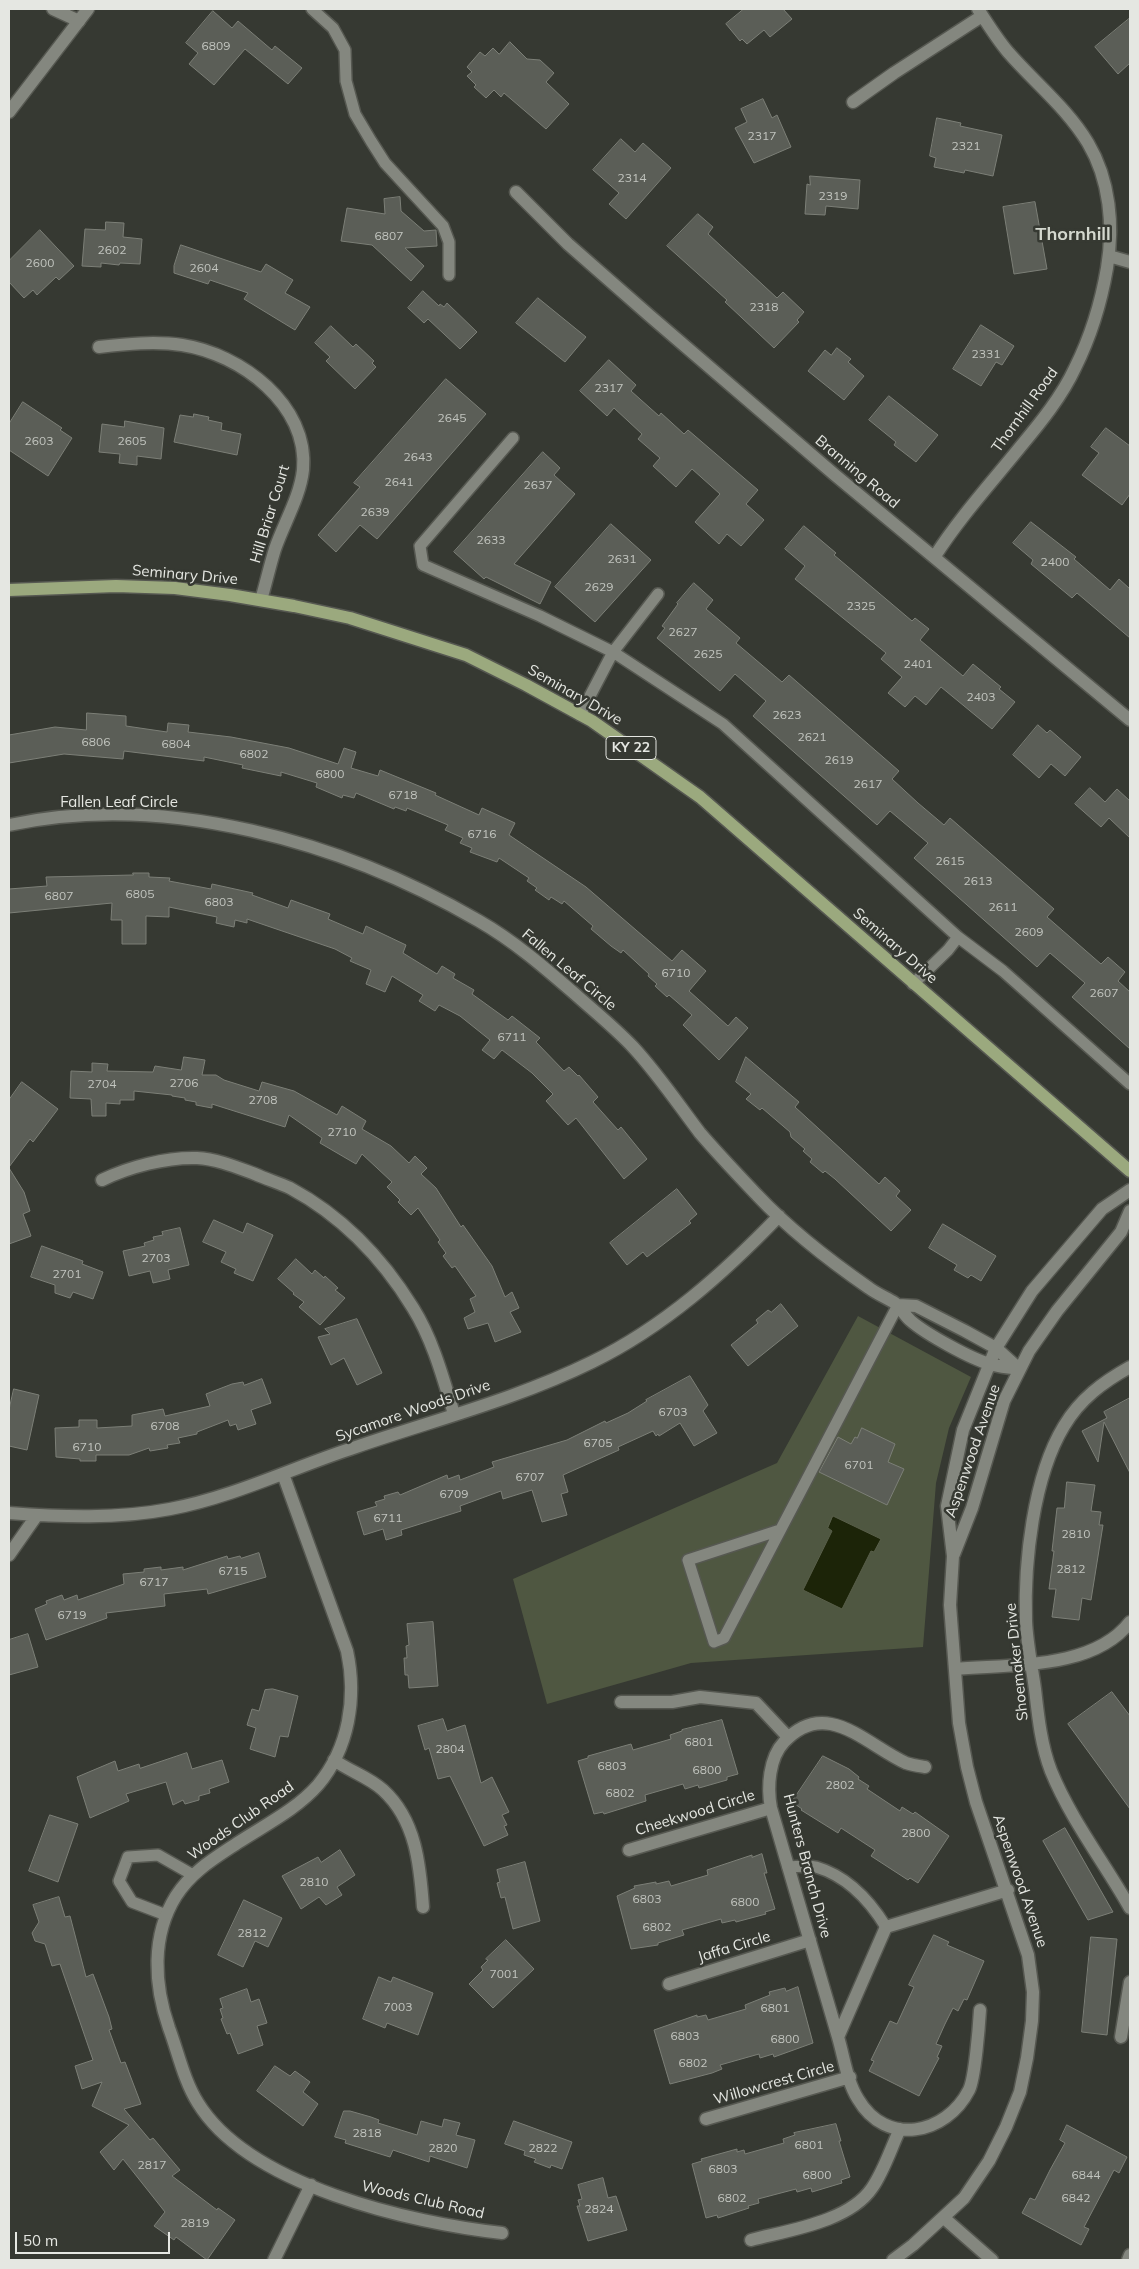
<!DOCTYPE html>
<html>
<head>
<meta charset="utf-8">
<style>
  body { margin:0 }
  #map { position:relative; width:1139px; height:2269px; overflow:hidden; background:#363932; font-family:Mulish,sans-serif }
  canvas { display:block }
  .frame { position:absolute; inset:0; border:10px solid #e5e7e2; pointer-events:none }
  .scale { position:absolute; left:15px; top:2232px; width:155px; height:22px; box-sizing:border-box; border:2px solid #e5e7e2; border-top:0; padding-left:6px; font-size:15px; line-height:18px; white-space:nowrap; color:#e5e7e2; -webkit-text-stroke:4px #363932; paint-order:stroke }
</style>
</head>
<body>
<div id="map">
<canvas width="1139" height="2269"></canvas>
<div class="frame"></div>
<div class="scale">50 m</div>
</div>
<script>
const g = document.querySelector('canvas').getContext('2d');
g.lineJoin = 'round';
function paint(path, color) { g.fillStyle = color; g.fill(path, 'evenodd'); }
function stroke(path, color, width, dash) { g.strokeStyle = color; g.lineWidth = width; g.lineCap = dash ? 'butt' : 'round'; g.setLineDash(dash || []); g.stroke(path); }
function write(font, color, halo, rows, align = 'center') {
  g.font = font + ' Mulish,sans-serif'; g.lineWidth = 5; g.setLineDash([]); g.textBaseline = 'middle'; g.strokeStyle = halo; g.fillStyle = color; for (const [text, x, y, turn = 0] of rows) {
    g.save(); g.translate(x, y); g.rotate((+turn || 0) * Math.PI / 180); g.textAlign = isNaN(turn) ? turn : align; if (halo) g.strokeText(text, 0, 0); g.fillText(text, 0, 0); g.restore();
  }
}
paint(new Path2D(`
  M858 1316 971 1377 949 1428 936 1483 923 1647 691 1663 547 1704 513 1579 777 1463Z`), '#4f5741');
const water = new Path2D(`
  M833 1516 881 1539 874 1552 871 1551 842 1609 803 1590 832 1531 828 1528Z`);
paint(water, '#1c2408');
stroke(water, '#585e49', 1);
const building = new Path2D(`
  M744 9H783L792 19 770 37 764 30 747 44 742 39 740 41 726 24Z
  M213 11 232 28 238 21 272 50 275 46 302 68 288 84 245 49 214 85 189 64 198 53 186 43Z
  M1130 18V63L1118 74 1095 47Z
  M510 42 527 59 540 60 554 73 546 82 569 104 546 129 504 93 501 97 494 90 486 98 474 87 476 85 467 76 472 72 467 67 480 52 485 56 493 48 499 54Z
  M763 99 772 118 777 115 791 147 754 163 735 128 747 122 741 109Z
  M937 118 961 123 960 126 1002 135 993 176 965 170 964 173 934 167 936 158 930 156Z
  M621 139 635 152 643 143 671 168 626 219 609 204 619 193 593 170Z
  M810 176 860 180 858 209 826 206 825 215 805 214 807 184 810 185Z
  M400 197 401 211 424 231 436 230 437 246 405 248 424 266 411 281 372 245 341 241 347 208 385 214 384 199Z
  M1035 202 1047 269 1014 274 1003 207Z
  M698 214 713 227 708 234 777 298 783 292 804 312 797 320 799 322 774 348 725 302 727 300 667 246Z
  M106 222 124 223 123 237 142 239 140 264 120 263 119 265 101 263V267L82 266 85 229 105 230Z
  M40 230 74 266 59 280 56 277 37 295 33 290 24 298 9 282V261Z
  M181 245 261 272 266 264 293 280 285 293 310 307 295 330 244 299 248 293 210 280 208 284 174 273V266Z
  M423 291 439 306 440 304 444 307 447 303 477 332 460 349 428 319 424 323 408 308Z
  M538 298 586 337 565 362 516 323Z
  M981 325 1014 346 1002 365 996 362 981 386 953 369Z
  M331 326 353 347 356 344 374 361 372 363 376 367 355 389 326 361 330 357 315 343Z
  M837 348 851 359 848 362 864 376 844 400 808 371 825 350 831 355Z
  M609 360 636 385 631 391 659 416 661 413 684 434 688 430 758 490 746 504 764 520 741 546 727 534 719 544 695 522 720 494 692 469 676 487 653 466 660 458 638 439 642 434 614 408 607 416 580 391Z
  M446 379 486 414 377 539 360 525 336 552 318 535 360 487 354 483Z
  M889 396 938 435 916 462 894 445 896 442 869 420Z
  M23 402 62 428 60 430 72 438 48 476 9 450V424Z
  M194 414 209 417 208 420 222 423 221 430 241 434 237 455 174 442 180 415 193 417Z
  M125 421 164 428 161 459 137 456V465L119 463 120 454 99 452 102 424 124 427Z
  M1106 428 1130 446V494L1122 505 1082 475 1099 453 1091 447Z
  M543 452 560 468 554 475 575 494 514 564 551 582 540 604 486 577 484 579 454 552Z
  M1031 522 1076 557 1074 559 1110 590 1119 579 1130 589V638L1077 593 1072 598 1031 564 1033 560 1013 543Z
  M611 524 651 560 595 622 555 587Z
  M804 526 836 553 834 555 912 621 915 618 929 629 920 640 963 676 973 664 1001 687 999 689 1015 702 992 729 941 687 926 705 915 696 905 707 888 693 902 677 881 659 886 653 795 579 805 566 785 549Z
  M694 583 713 600 706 609 740 638 736 643 782 682 789 675 899 771 892 779 918 803 944 825 950 818 1054 909 1047 917 1101 964 1108 957 1125 972 1118 981 1130 992V1049L1072 997 1085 983 1050 953 1037 967 914 858 928 843 890 811 877 825 753 716 766 701 735 674 720 691 657 638 665 628 662 626 678 604 677 603Z
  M87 713 126 716V726L167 732 168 723 189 725 188 732 231 737 289 748 338 764 344 748 356 752 351 768 378 776 380 770 436 793 435 795 479 815 482 808 515 823 509 835 586 887 672 961 682 950 706 971 689 991 728 1026 736 1017 748 1028 719 1060 683 1025 692 1015 669 995 667 997 655 986 657 984 648 976 649 974 623 950 621 953 611 946 591 929 593 926 564 901 562 904 551 897 549 900 535 890 537 888 527 881 529 878 499 858 497 862 470 852 472 848 460 843 463 838 445 830 448 825 407 808 406 811 395 807 394 809 356 793 354 798 343 795 342 798 316 787 317 783 281 772V776L242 768 243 765 204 757V761L124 751 123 759 64 754 9 763V735L55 727 86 730Z
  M1038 725 1047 733 1050 730 1081 757 1065 776 1051 764 1039 778 1013 755Z
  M1090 788 1105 802 1117 789 1130 801V838L1109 818 1101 827 1075 804Z
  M133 873H149V877L170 878 169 881 211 889 212 884 253 893 252 895 288 908 291 900 330 914 328 919 363 934 366 926 406 945 403 953 437 974 442 966 455 974 453 978 474 990 472 994 508 1020 512 1016 540 1038 536 1042 564 1071 569 1067 578 1076 579 1075 598 1097 593 1102 618 1130 621 1127 647 1159 624 1179 576 1118 568 1125 546 1101 553 1094 532 1073 502 1050 494 1059 482 1050 490 1040 460 1016 439 1005 435 1011 419 1001 423 995 392 976 385 992 366 984 371 970 350 961 352 958 335 949 247 919V923L235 920 234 927 216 923 217 917 169 907V917L146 916V944H122V920H111L112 903 9 913V889L47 886 46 877 133 875Z
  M184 1057 205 1060 202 1075H216L224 1080 259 1091 262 1082 294 1091 337 1115 342 1106 366 1121 362 1129 391 1146 409 1163 415 1156 427 1168 421 1174 436 1188 461 1227 463 1225 492 1266 505 1297 512 1292 519 1308 510 1312 521 1332 495 1342 488 1323 468 1329 464 1318 475 1312 470 1299 476 1296 455 1266 452 1268 443 1256 446 1253 438 1242 440 1240 418 1208 411 1215 398 1202 400 1200 387 1187 392 1182 362 1154 356 1164 320 1143 322 1138 289 1115 285 1127 212 1104V1108L196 1105V1102L185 1100V1098L172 1096V1095L134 1091V1100H120V1104L106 1103V1116H92L91 1099 70 1098 71 1071 92 1072V1063L108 1064 107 1071 153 1072 155 1066 181 1070Z
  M746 1057 799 1102 795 1107 879 1184 885 1177 900 1191 896 1196 911 1210 891 1231 835 1179 825 1171 823 1173 810 1162 812 1159 803 1151 805 1149 791 1137 790 1132 762 1108 760 1110 746 1099 751 1094 736 1082Z
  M22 1082 58 1109 33 1142 30 1139 9 1167V1100Z
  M9 1168 24 1192 30 1211 23 1214 31 1236 9 1244Z
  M677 1189 697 1214 689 1221 691 1223 647 1257 643 1252 627 1265 610 1243Z
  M214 1220 243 1233 247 1223 273 1235 253 1281 234 1273 236 1269 221 1262 226 1252 203 1242Z
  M943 1224 996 1256 981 1281 971 1275 968 1278 954 1270 957 1265 929 1248Z
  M180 1228 189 1265 168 1270 170 1279 153 1283 150 1271 129 1276 123 1251 145 1246 144 1243 154 1240 153 1237 163 1235 162 1232Z
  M42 1246 83 1261 82 1264 103 1272 93 1299 73 1292 70 1298 55 1293V1285L31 1277Z
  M296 1259 312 1274 315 1270 324 1278 325 1276 338 1288 335 1290 345 1298 320 1325 299 1307 304 1302 293 1294 294 1293 278 1279Z
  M781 1304 798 1326 748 1366 731 1345 758 1323 756 1320 768 1310 771 1312Z
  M357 1319 382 1373 357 1385 344 1358 331 1365 318 1337 330 1334 325 1329Z
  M690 1376 708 1405 703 1411 717 1433 694 1446 680 1423 659 1436 658 1434 656 1436 653 1431 618 1447 619 1450 563 1475 568 1492 561 1494 567 1515 542 1522 532 1490 503 1499 501 1491 460 1506 461 1511 401 1530 402 1535 386 1540 383 1529 364 1535 357 1512 377 1506 375 1502 385 1499 384 1496 398 1492 400 1495 447 1475 448 1479 459 1475 460 1480 494 1467 492 1462 567 1440 605 1421 606 1423 628 1413 647 1401 646 1400Z
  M262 1379 271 1403 251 1410 256 1424 238 1430 236 1424 230 1426 228 1420 197 1432V1434L178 1438 180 1443 167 1445 168 1448 150 1451 149 1448 129 1455H96V1461H80V1459L56 1457 55 1428 79 1427V1420H97V1428L132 1426V1415L163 1409 165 1416 210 1406 206 1394 232 1384 243 1382 244 1385Z
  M14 1389 39 1395 27 1450 9 1446V1410Z
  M1130 1398V1473L1104 1422 1098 1462 1082 1431 1107 1418 1104 1412Z
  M862 1428 895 1444 888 1462 904 1469 887 1505 819 1472 838 1437 851 1444 855 1437 857 1438Z
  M1067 1482 1095 1485 1091 1511 1101 1512 1099 1525H1103L1091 1600 1082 1598 1079 1620 1052 1617 1056 1589H1049L1054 1551H1052L1057 1508H1064Z
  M259 1553 266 1577 208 1594 207 1589 164 1594 165 1606 106 1613 107 1618 46 1640 35 1609 47 1604 46 1601 62 1595 64 1600 77 1595 78 1600 124 1584 123 1574 144 1572V1569L161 1567V1570L183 1567V1570L227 1556 228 1559 240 1556 241 1558Z
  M433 1622 438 1686 409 1688 408 1675H405L404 1658H407L406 1646 409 1645 407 1624Z
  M28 1634 38 1667 9 1675V1640Z
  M273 1689 298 1696 288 1737 280 1736 275 1757 250 1749 256 1728 247 1725 252 1709 259 1711 265 1690Z
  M1112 1692 1130 1716V1809L1068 1724Z
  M443 1719 447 1731 465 1725 481 1783 492 1777 509 1812 502 1815 507 1825 504 1826 508 1835 484 1846 450 1776 438 1779 429 1748 425 1750 418 1726Z
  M722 1720 738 1774 727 1777V1780L699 1788 698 1785 685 1789 683 1784 645 1795 646 1801 604 1814 603 1812 594 1814 578 1761 588 1758V1756L631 1744 633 1750 671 1739 670 1735 682 1731V1730Z
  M187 1753 192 1769 222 1760 229 1782 209 1789 210 1793 199 1796V1800L185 1804 183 1800 173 1805 166 1782 126 1794 129 1801 90 1818 77 1777 115 1761 118 1771 139 1764 140 1768Z
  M823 1756 849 1769 859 1777 858 1779 869 1786 867 1789 900 1811 902 1807 913 1814 915 1812 949 1836 918 1883 910 1878 908 1880 871 1856 875 1850 841 1828 838 1833 801 1810 802 1809 792 1802Z
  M50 1815 78 1824 58 1882 29 1871Z
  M1065 1828 1113 1912 1088 1920 1043 1841Z
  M340 1850 355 1875 337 1887 342 1895 326 1905 319 1897 301 1909 282 1876 318 1857 321 1862Z
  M762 1854 767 1873H764L775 1909 765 1912 766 1914 736 1922 735 1920 722 1923 721 1919 682 1930 684 1935 658 1943V1945L631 1949 617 1896 635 1888 634 1886 656 1882V1884L669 1881 671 1886 708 1875 707 1870 752 1855V1857Z
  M525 1862 540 1921 513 1929 505 1897 501 1898 497 1883 500 1882 497 1870Z
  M59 1897 65 1917 70 1916 86 1977 93 1974 109 2017 112 2029 109 2030 121 2063 125 2062 141 2104 124 2109 150 2140 153 2138 180 2170 172 2176 217 2210 218 2208 235 2220 207 2260 176 2237 174 2240 154 2226 165 2212 123 2159 114 2170 100 2152 129 2125 92 2106 102 2082 82 2089 75 2066 93 2060 60 1964 52 1966 45 1944 35 1941 32 1933 39 1922 33 1905Z
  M244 1900 282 1918 268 1947 255 1941 243 1967 218 1955Z
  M934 1935 949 1942 947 1945 984 1961 967 2000 964 1999 958 2011 953 2008 945 2024 936 2044 942 2046 937 2057 939 2058 919 2096 869 2071 874 2061 871 2060 890 2021 897 2024 914 1987 909 1985Z
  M1091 1937 1117 1939 1107 2035 1082 2032Z
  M506 1940 534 1969 493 2008 469 1984 483 1970 481 1967 488 1960 486 1959Z
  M379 1977 391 1982 393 1977 433 1993 418 2035 387 2023 385 2028 363 2019Z
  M798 1987 813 2043 774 2057 773 2054 760 2058 759 2054 720 2065 722 2069 712 2073 670 2084 654 2030 697 2015V2017L706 2015 708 2020 746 2009 745 2005 770 1995 769 1992 785 1988 786 1991Z
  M247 1989 251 2002 259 1999 267 2023 257 2026 263 2045 238 2054 230 2033 227 2034 221 2019 223 2018 220 2009 223 2008 220 1999Z
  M275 2066 290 2076 295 2071 310 2082 303 2092 318 2104 303 2126 257 2091Z
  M344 2111H350L371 2117 379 2120 378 2123 417 2135 421 2121 442 2127 444 2119 460 2123 456 2135 475 2140 467 2168 430 2156 429 2162 393 2150 390 2157 345 2143 346 2140 335 2137Z
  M514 2121 572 2142 562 2169 551 2165 550 2168 534 2162 536 2159 524 2155 525 2151 505 2144Z
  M836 2124 841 2141H839L850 2177 841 2180 842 2183 812 2192 811 2188 797 2192 796 2189 758 2199 759 2203 748 2206 749 2208 718 2218 717 2215 706 2218 692 2164 702 2161 701 2159 737 2149V2152L744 2150 745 2154 784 2143 783 2139 795 2135 794 2133Z
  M1067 2125 1127 2157 1119 2173 1114 2170 1084 2227 1089 2229 1081 2245 1022 2213 1030 2198 1035 2200 1050 2170 1065 2143 1060 2140Z
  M603 2178 608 2198 616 2196 627 2230 588 2241 577 2206H580L578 2200 582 2199 578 2185Z`);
paint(building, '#5b5e57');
stroke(building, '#7c7f77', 1);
const service = new Path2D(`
  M312 9 333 28 345 50 346 81 355 114 371 141 385 163 443 226 449 242V275
  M513 438 420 546 423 565 540 616 613 652 723 724 958 937 948 950 913 984
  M580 715 613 652 658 594
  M958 937 1003 971 1130 1084
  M780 1530 688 1560 714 1642 724 1638 898 1305
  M788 1867C796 1867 808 1865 816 1867 847 1876 870 1901 886 1927
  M166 1915 132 1902 119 1881 128 1857 158 1855 193 1875`);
const minor = new Path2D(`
  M53 9 79 21
  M853 102 894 73 982 16
  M516 192 568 244 650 316 835 475 1130 720
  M1109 256 1130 262
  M99 347C126 344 155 341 182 345 241 354 309 405 303 470 300 497 284 523 275 549 270 565 266 583 261 600
  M935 556C960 517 992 482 1021 446 1041 422 1062 396 1075 368 1091 336 1101 303 1107 268 1114 226 1110 180 1088 143 1067 108 1035 83 1008 52 997 39 987 23 978 9
  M9 825C165 791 343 842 479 921 514 941 545 968 575 994 594 1011 615 1028 633 1047 658 1074 678 1104 700 1133 718 1154 738 1175 757 1195 790 1230 830 1261 869 1288 877 1294 887 1298 895 1303 901 1308 905 1316 911 1321 926 1334 971 1359 990 1364 1000 1367 1010 1368 1020 1369
  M102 1180C129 1167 166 1157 197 1158 217 1159 236 1167 255 1174 266 1179 279 1183 290 1188 342 1216 383 1259 413 1308 433 1340 443 1378 454 1414
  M898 1305 916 1306 965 1331 996 1348 1019 1369
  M1130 1367C1103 1382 1080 1399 1064 1426 1033 1477 1024 1563 1026 1621 1027 1644 1032 1667 1035 1689 1038 1716 1041 1745 1051 1771 1071 1820 1104 1862 1130 1908
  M283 1474 347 1651C357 1698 349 1748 318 1785 297 1809 265 1825 239 1842 215 1858 192 1871 176 1896 151 1936 154 1985 169 2028 178 2052 184 2081 198 2103 249 2186 411 2223 502 2233
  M9 1513C61 1517 118 1519 170 1509 234 1497 294 1467 356 1447 434 1420 517 1399 592 1362 664 1327 724 1273 779 1216
  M954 1554 972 1508 1004 1401 1029 1351 1057 1311 1121 1232 1130 1211
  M9 1555 37 1515
  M955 1669C1010 1664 1093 1670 1130 1622
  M621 1702H672L700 1697 756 1703 788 1737
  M334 1760C349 1771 369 1777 383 1790 416 1820 420 1865 423 1907
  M629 1850 771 1808
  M669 1984 810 1940
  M980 2010C979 2026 975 2078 969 2090 946 2135 886 2147 858 2099 847 2082 844 2057 838 2037L886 1927 1008 1890
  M838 2037 771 1808C767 1787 769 1758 784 1742 826 1697 865 1744 906 1763 912 1765 919 1766 925 1767
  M1121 2037 1130 1982
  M706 2119 850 2077
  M944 2218 992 2260
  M751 2240C789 2230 849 2222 872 2188 884 2171 891 2148 900 2129
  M274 2260 311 2185
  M893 2260 913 2245 964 2198 989 2161 1006 2127 1020 2092 1027 2058 1032 2021 1033 1992 1028 1955 976 1802 967 1767 959 1723 950 1605 953 1556 947 1506 963 1430 996 1348 1032 1291 1102 1209 1130 1190
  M1128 2260 1130 2255`);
const tertiary = new Path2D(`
  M9 112 88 9`);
const primary = new Path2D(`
  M9 590 116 586 175 588 230 595 294 606 350 618 466 655 526 685 592 721 700 797 1130 1171`);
stroke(service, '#565851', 14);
stroke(minor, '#565851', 15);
stroke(tertiary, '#565851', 15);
stroke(primary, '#565851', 15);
stroke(service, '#84877f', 11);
stroke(minor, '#84877f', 12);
stroke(tertiary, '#84877f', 12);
stroke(primary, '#9ba97e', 12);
write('12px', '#c2c5bf', null, [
  ["6809",216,46],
  ["2317",762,136],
  ["2321",966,146],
  ["2314",632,178],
  ["2319",833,196],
  ["6807",389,236],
  ["2602",112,250],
  ["2600",40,263],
  ["2604",204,268],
  ["2318",764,307],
  ["2331",986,354],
  ["2317",609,388],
  ["2645",452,418],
  ["2603",39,441],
  ["2605",132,441],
  ["2643",418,457],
  ["2641",399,482],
  ["2637",538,485],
  ["2639",375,512],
  ["2633",491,540],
  ["2631",622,559],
  ["2400",1055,562],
  ["2629",599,587],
  ["2325",861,606],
  ["2627",683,632],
  ["2625",708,654],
  ["2401",918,664],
  ["2403",981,697],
  ["2623",787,715],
  ["2621",812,737],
  ["6806",96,742],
  ["6804",176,744],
  ["6802",254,754],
  ["2619",839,760],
  ["6800",330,774],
  ["2617",868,784],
  ["6718",403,795],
  ["6716",482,834],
  ["2615",950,861],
  ["2613",978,881],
  ["6805",140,894],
  ["6807",59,896],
  ["6803",219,902],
  ["2611",1003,907],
  ["2609",1029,932],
  ["6710",676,973],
  ["2607",1104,993],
  ["6711",512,1037],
  ["2706",184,1083],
  ["2704",102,1084],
  ["2708",263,1100],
  ["2710",342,1132],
  ["2703",156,1258],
  ["2701",67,1274],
  ["6703",673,1412],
  ["6708",165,1426],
  ["6705",598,1443],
  ["6710",87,1447],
  ["6701",859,1465],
  ["6707",530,1477],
  ["6709",454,1494],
  ["6711",388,1518],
  ["2810",1076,1534],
  ["2812",1071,1569],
  ["6715",233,1571],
  ["6717",154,1582],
  ["6719",72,1615],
  ["6801",699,1742],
  ["2804",450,1749],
  ["6803",612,1766],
  ["6800",707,1770],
  ["2802",840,1785],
  ["6802",620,1793],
  ["2800",916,1833],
  ["2810",314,1882],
  ["6803",647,1899],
  ["6800",745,1902],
  ["6802",657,1927],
  ["2812",252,1933],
  ["7001",504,1974],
  ["7003",398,2007],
  ["6801",775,2008],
  ["6803",685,2036],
  ["6800",785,2039],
  ["6802",693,2063],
  ["2818",367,2133],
  ["6801",809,2145],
  ["2820",443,2148],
  ["2822",543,2148],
  ["2817",152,2165],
  ["6803",723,2169],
  ["6800",817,2175],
  ["6844",1086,2175],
  ["6802",732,2198],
  ["6842",1076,2198],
  ["2824",599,2209],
  ["2819",195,2223]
]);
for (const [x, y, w] of [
  [631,748,50]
]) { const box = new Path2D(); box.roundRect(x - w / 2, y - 11.5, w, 23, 4); g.fillStyle = '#363932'; g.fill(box); stroke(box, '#e5e7e2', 1); }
write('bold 14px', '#e5e7e2', null, [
  ["KY 22",631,748]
]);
write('15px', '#e5e7e2', '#363932', [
  ["Thornhill Road",1025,410,-54],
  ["Branning Road",857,472,40],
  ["Hill Briar Court",270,514,-73],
  ["Seminary Drive",185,575,5],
  ["Seminary Drive",575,695,30],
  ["Fallen Leaf Circle",119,802],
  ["Seminary Drive",895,946,41],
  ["Fallen Leaf Circle",569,970,40],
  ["Sycamore Woods Drive",413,1411,-19],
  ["Aspenwood Avenue",973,1451,-71],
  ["Shoemaker Drive",1017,1662,-96],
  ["Cheekwood Circle",695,1813,-17],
  ["Woods Club Road",241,1821,-35],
  ["Hunters Branch Drive",807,1866,75],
  ["Aspenwood Avenue",1020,1881,71],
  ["Jaffa Circle",734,1947,-17],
  ["Willowcrest Circle",774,2083,-16],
  ["Woods Club Road",423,2200,13]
]);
write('bold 18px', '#d3d7ce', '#363932', [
  ["Thornhill",1073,235]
]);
</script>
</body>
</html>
